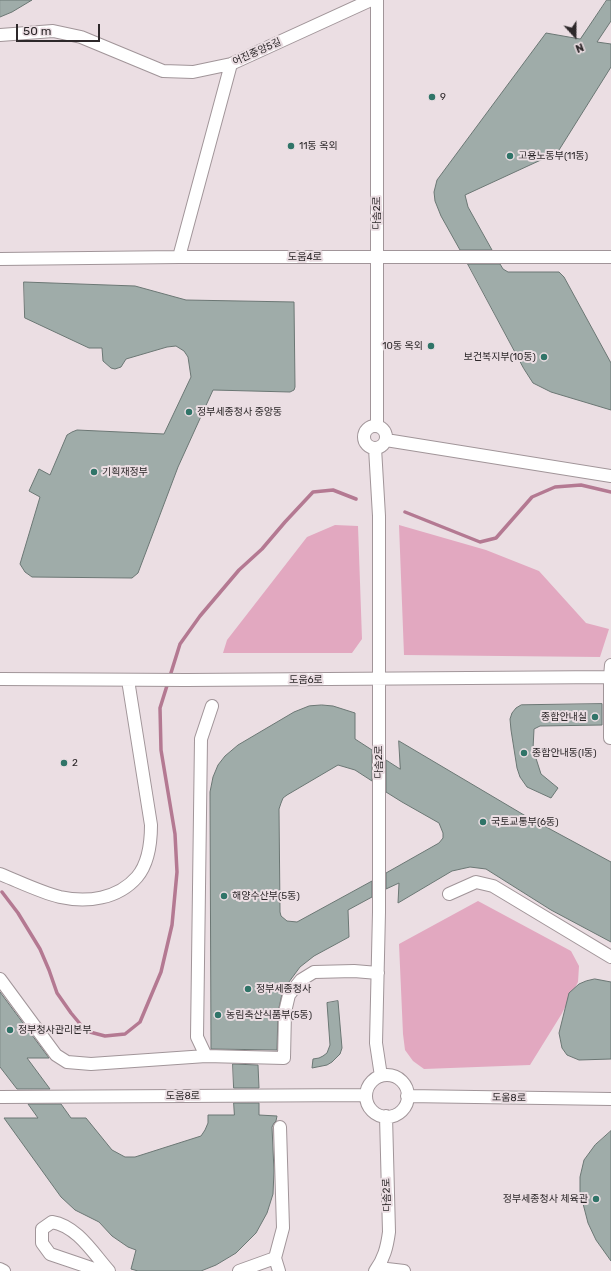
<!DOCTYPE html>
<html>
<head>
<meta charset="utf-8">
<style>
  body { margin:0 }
  #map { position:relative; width:611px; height:1271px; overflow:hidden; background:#ebdee3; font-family:Rubik,sans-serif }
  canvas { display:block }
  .north { position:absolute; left:555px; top:16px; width:40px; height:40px; -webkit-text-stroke:3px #ebdee3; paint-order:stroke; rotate:159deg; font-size:11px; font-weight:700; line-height:16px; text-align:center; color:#2d282a }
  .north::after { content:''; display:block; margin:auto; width:14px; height:18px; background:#2d282a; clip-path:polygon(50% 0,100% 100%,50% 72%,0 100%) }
  .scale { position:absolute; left:16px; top:24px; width:84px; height:18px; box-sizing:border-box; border:2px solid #2d282a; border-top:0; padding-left:5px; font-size:12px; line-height:14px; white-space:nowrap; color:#2d282a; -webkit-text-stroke:3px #ebdee3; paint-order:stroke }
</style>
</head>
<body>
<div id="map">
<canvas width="611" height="1271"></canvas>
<div class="north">N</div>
<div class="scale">50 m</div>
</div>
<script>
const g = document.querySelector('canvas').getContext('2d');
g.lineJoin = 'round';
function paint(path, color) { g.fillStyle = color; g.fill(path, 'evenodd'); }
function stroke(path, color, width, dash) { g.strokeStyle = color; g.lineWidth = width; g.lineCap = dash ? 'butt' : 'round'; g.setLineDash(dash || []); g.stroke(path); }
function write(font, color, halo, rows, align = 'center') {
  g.font = font + ' Rubik,"Noto Sans KR",sans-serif'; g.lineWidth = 4; g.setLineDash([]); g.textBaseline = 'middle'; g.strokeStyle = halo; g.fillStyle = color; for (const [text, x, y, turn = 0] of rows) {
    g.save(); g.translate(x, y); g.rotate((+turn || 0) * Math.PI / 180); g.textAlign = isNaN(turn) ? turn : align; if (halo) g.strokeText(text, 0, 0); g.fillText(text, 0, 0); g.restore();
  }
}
paint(new Path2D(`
  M335 525 358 526 362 639 352 653H223L227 640 307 537Z
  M399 525 486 550 539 571 586 623 609 629 600 657 404 655Z
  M478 901 571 951 579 966 578 982 561 1015 530 1065 424 1069 413 1061 405 1050 403 1034 399 944Z`), '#e2a8c0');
stroke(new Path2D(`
  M405 512 480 542 496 538 532 497 555 487 581 485 611 492
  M2 892 18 913 40 949 49 970 57 993 71 1013 86 1031 105 1036 125 1034 140 1022 161 972 172 925 177 872 175 834 161 750 160 708 180 644 200 616 239 570 262 549 285 522 313 492 333 490 356 499`), '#b47992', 3.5);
const building = new Path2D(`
  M0 0H32L12 12 0 17Z
  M607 0H611V21L597 42 611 44V67L559 150 556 153 465 195 468 207 492 250H460L441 216 435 201 434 192 437 180 546 33 580 39Z
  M468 264H500L503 269 508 272H559L564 277 611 363V410L551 392 533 383 524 369Z
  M24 282 135 286 186 300 294 302 295 387 294 390 290 392 213 390 178 467 138 573 132 578 32 577 25 572 20 564 40 497 29 491 39 469 50 475 67 435 72 432 77 430 164 434 191 377 188 357 184 351 176 346 167 347 126 359 121 367 115 369 111 368 103 361 102 348H89L25 318Z
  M602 704V725L540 726 534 729 533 749 541 774 558 788 551 798 527 787 520 777 517 768 511 730 510 719 512 713 516 708 521 705Z
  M322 705 333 706 355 713V739L372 750V781L355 770 338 765 287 795 283 798 281 803 279 809 280 912 281 916 287 921 297 922 372 881V897L348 910 349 937 314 956 300 967 283 990 278 1012 277 1050 211 1049 210 792 213 777 218 765 225 756 238 745 294 712 309 706Z
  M399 741 524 815 611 862V942L551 910 486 869 470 867 452 871 398 903 399 883 386 889V873L439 843 443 838V833L439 823 402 802 386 792V760L400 769Z
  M595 979 611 982V1059L579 1060 567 1055 562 1048 559 1033 569 993 579 984 586 981Z
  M0 992 49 1058H27L50 1089H17L0 1067Z
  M338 1001 342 1048 340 1054 332 1062 327 1065 312 1068 313 1059 319 1058 323 1056 327 1053 330 1045 327 1003Z
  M233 1064 258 1065 259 1088H234Z
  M234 1103H259V1115L277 1116 276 1121 274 1123 272 1127 274 1171 273 1194 267 1213 256 1233 236 1253 216 1265 201 1271H138L131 1269 136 1250 128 1247 112 1236 99 1222 75 1210 61 1197 4 1118H38L28 1104H61L71 1118H86L112 1150 125 1157H135L201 1136 205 1130 208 1123V1115H234Z
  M611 1131V1261L596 1240 588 1223 580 1192V1177L584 1160 595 1145Z`);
paint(building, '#9faca9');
stroke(building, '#6b7774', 1);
const minor = new Path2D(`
  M0 35 53 31 81 37 163 71 193 72 231 64 371 0
  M179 257 231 64
  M0 259 179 257H611
  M377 425V0
  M364 437a11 11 0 1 1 22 0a11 11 0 1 1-22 0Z
  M386 440 611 476
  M375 448 379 516V912L376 1043 381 1076
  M0 679 186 680 611 677
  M610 738V677L611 665
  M0 874C20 882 40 892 60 897 87 903 118 899 137 877 148 864 151 842 151 825L128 680
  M449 894 476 882 493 886 611 957
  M0 979 56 1055 67 1062 91 1064 206 1056 284 1058 285 1012 289 995 301 980 314 972 354 971 378 973
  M206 1056 197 1037 201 739 212 706
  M366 1096a21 21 0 1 1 42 0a21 21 0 1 1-42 0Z
  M407 1096 611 1099
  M0 1097 366 1095
  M0 1269 4 1271
  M100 1271 50 1254 42 1243V1229L52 1222C77 1226 93 1253 109 1271
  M239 1271 275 1258
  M279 1271 275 1258 283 1228 280 1127
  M375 1271C384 1259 387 1247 389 1232L386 1116
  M385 1271 387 1269 404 1271`);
stroke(minor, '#a19599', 14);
stroke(minor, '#fff', 12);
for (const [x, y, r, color] of [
  [432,97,4,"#307468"],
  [291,146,4,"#307468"],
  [510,156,4,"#307468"],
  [431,346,4,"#307468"],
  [544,357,4,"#307468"],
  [189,412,4,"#307468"],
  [94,472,4,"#307468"],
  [595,717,4,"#307468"],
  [524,753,4,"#307468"],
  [64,763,4,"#307468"],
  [483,822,4,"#307468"],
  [224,896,4,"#307468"],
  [248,989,4,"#307468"],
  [218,1015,4,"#307468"],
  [10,1030,4,"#307468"],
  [596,1199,4,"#307468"]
]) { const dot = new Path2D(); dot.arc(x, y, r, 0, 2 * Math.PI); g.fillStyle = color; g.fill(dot); stroke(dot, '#ebdee3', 1.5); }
write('10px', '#2d282a', '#ebdee3', [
  ["어진중앙5길",257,52,-24],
  ["다솜2로",377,213,-90],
  ["도움4로",305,257],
  ["도움6로",306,680],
  ["다솜2로",379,762,-90],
  ["도움8로",183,1096],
  ["도움8로",509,1098,1],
  ["다솜2로",387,1195,-92]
]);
write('10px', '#2d282a', '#ebdee3', [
  ["9",440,97],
  ["11동 옥외",299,146],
  ["고용노동부(11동)",518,156],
  ["10동 옥외",423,346,"right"],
  ["보건복지부(10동)",536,357,"right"],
  ["정부세종청사 중앙동",197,412],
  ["기획재정부",102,472],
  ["종합안내실",587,717,"right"],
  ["종합안내동(I동)",532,753],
  ["2",72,763],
  ["국토교통부(6동)",491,822],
  ["해양수산부(5동)",232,896],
  ["정부세종청사",256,989],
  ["농림축산식품부(5동)",226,1015],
  ["정부청사관리본부",18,1030],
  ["정부세종청사 체육관",588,1199,"right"]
], 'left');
</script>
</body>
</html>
